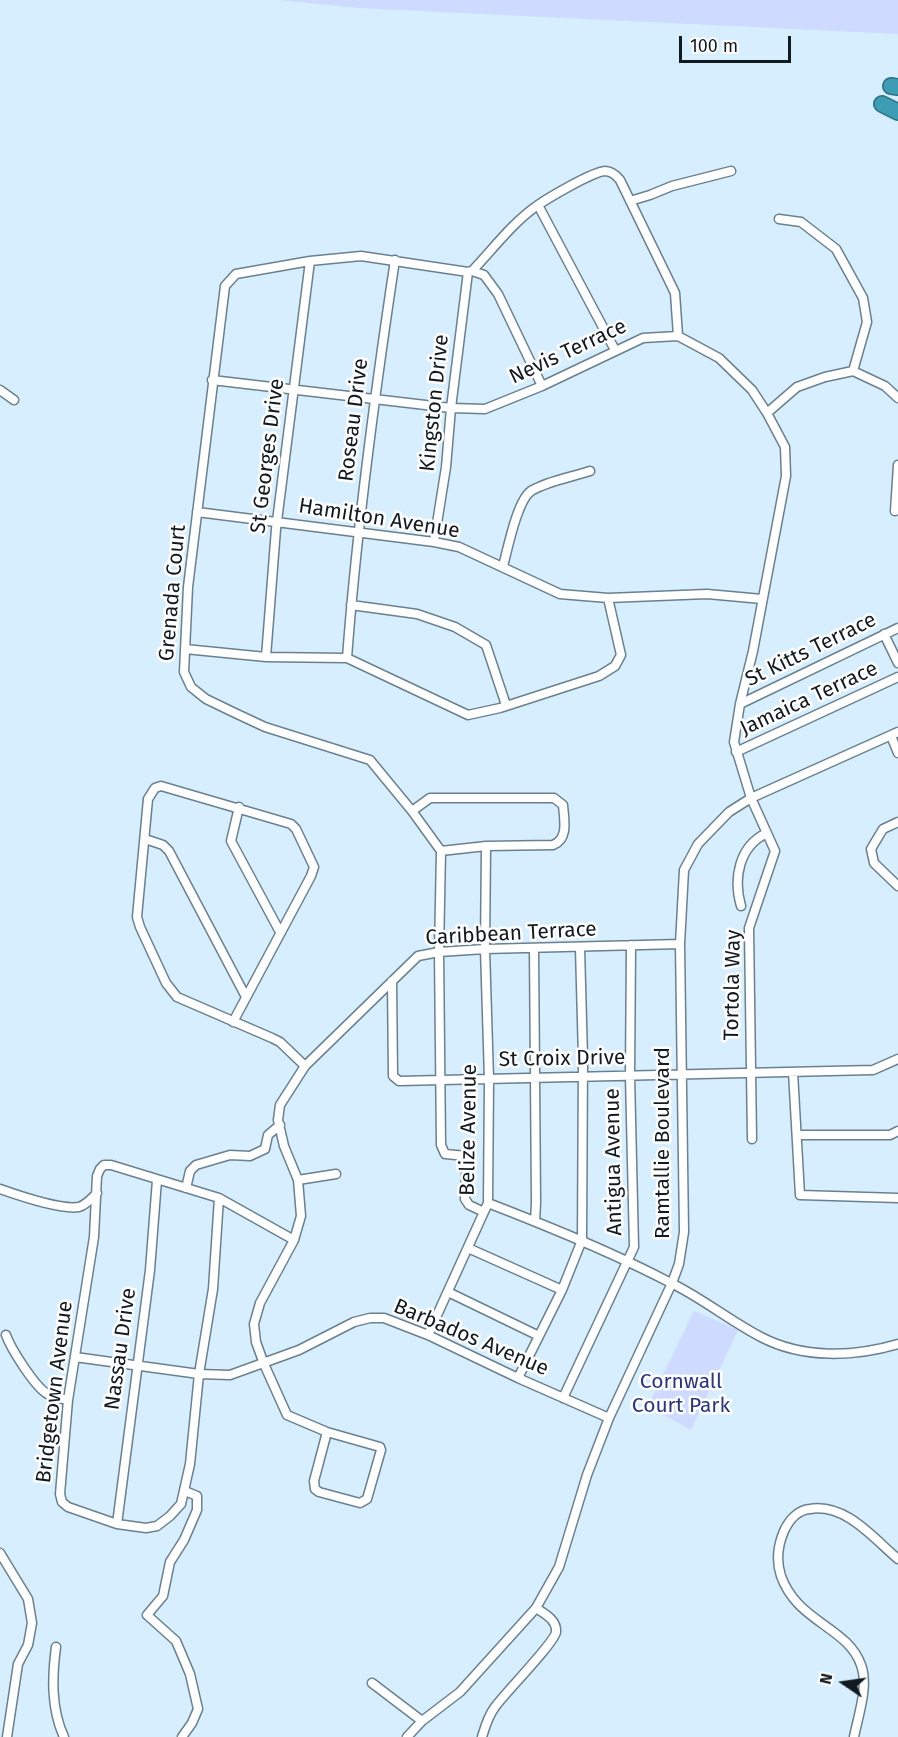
<!DOCTYPE html>
<html>
<head>
<meta charset="utf-8">
<style>
  body { margin:0 }
  #map { position:relative; width:898px; height:1737px; overflow:hidden; background:#d6eefd; font-family:"Fira Sans",sans-serif }
  canvas { display:block }
  .north { position:absolute; left:814px; top:1653px; width:60px; height:60px; -webkit-text-stroke:4px #fff; paint-order:stroke; rotate:283deg; font-size:16px; font-weight:700; line-height:24px; text-align:center; color:#111a1f }
  .north::after { content:''; display:block; margin:auto; width:21px; height:27px; background:#111a1f; clip-path:polygon(50% 0,100% 100%,50% 72%,0 100%) }
  .scale { position:absolute; left:679px; top:36px; width:112px; height:27px; box-sizing:border-box; border:3px solid #111a1f; border-top:0; padding-left:8px; font-size:18px; line-height:21px; white-space:nowrap; color:#111a1f; -webkit-text-stroke:4px #fff; paint-order:stroke }
</style>
</head>
<body>
<div id="map">
<canvas width="898" height="1737"></canvas>
<div class="north">N</div>
<div class="scale">100 m</div>
</div>
<script>
const g = document.querySelector('canvas').getContext('2d');
g.lineJoin = 'round';
function paint(path, color) { g.fillStyle = color; g.fill(path, 'evenodd'); }
function stroke(path, color, width, dash) { g.strokeStyle = color; g.lineWidth = width; g.lineCap = dash ? 'butt' : 'round'; g.setLineDash(dash || []); g.stroke(path); }
function write(font, color, halo, rows, align = 'center') {
  g.font = font + ' "Fira Sans",sans-serif'; g.lineWidth = 5; g.setLineDash([]); g.textBaseline = 'middle'; g.strokeStyle = halo; g.fillStyle = color; for (const [text, x, y, turn = 0] of rows) {
    g.save(); g.translate(x, y); g.rotate((+turn || 0) * Math.PI / 180); g.textAlign = isNaN(turn) ? turn : align; if (halo) g.strokeText(text, 0, 0); g.fillText(text, 0, 0); g.restore();
  }
}
paint(new Path2D(`
  M279 0H898V34L358 8Z
  M694 1311 738 1330 691 1430 648 1406Z`), '#cedaff');
const street = new Path2D(`
  M630 201 650 195 672 186 731 171
  M538 205 615 350
  M779 219 801 222 836 249 863 298 867 322 853 371
  M468 272 361 256 310 261 236 274 225 286 188 587 184 672 191 687 206 699 235 713 265 727 370 760 412 811 441 851 439 952 441 1145 445 1154 467 1156 465 1199 469 1205 484 1212
  M212 380 451 408 485 409 542 386 643 338 678 336 719 358 752 390 767 413 785 447 786 476 753 651 740 704 734 742 751 798 775 851 749 928 752 1139
  M542 386 498 294 484 275 472 271C493 249 513 222 538 205 550 197 592 172 605 171 612 171 616 175 620 180L675 293 678 336
  M0 390 14 400
  M767 413 797 387 825 377 853 371 885 386 898 398
  M895 511 898 465
  M197 512 434 542 459 547 560 594 608 598 707 594 762 599
  M434 542 446 467 451 408 468 272 472 271
  M503 566C508 548 517 501 531 491 547 481 572 477 590 471
  M351 605 417 614 455 627 486 645 506 705
  M884 634 898 663
  M185 649 266 657 347 658 468 715 500 708 599 676 615 666 621 655 608 598
  M266 657 276 529 310 261
  M347 658C357 524 375 392 395 260
  M740 704 898 628
  M891 736 898 753
  M736 752 898 677
  M239 807 231 841 280 932
  M412 811 430 798H554L563 805C564 819 569 839 553 845L486 846 485 949 489 1079 488 1203 428 1335
  M898 822 883 829 871 849 874 863 898 886
  M145 839 163 845 169 851 246 997
  M441 851 486 846
  M741 906C733 878 739 846 767 833
  M534 949 536 1203 535 1221
  M392 981 393 1076 399 1081 873 1070 898 1059
  M233 1022 311 876 314 867 296 829 291 824 161 786 155 788 148 799 137 917 140 927 166 983 177 997 272 1038 280 1042 305 1066
  M793 1072 800 1195 898 1198
  M797 1135H890L898 1131
  M298 1180 336 1174
  M186 1188 190 1171 196 1165 230 1155 250 1156 265 1149 268 1135 280 1125
  M0 1189C17 1195 61 1210 79 1207 86 1205 92 1198 97 1193
  M219 1198 213 1289 199 1374 190 1464 181 1504 170 1516 157 1526 146 1528 117 1524 68 1507 62 1502 60 1494 68 1400 94 1237 97 1176 100 1169 104 1165H111L219 1198 294 1240
  M488 1203C550 1227 612 1252 671 1283 702 1298 730 1321 761 1337 803 1359 854 1357 898 1344
  M468 1248 562 1290
  M448 1292 539 1336
  M6 1335C11 1349 34 1385 46 1393 52 1398 61 1398 68 1400
  M75 1357 199 1374 230 1375 299 1350 354 1322 370 1318H384L428 1335 518 1378 609 1418
  M518 1378 562 1290 582 1240 583 1058 580 948
  M563 1398 634 1247 630 1076 631 945
  M327 1432 314 1481 315 1489 319 1492 360 1503 367 1499 381 1450 380 1447 327 1432 287 1415 264 1364 256 1342 254 1324 260 1303 294 1240 301 1216 298 1180 284 1146 278 1120 280 1105 305 1066 418 956 439 952 485 949 680 944
  M117 1524 150 1270 157 1180
  M0 1553 28 1599 32 1623 28 1645 18 1664 7 1737
  M56 1647C52 1677 51 1709 64 1737
  M372 1683 422 1721
  M182 1737 192 1723 198 1709 190 1674 176 1641 147 1615 163 1596 170 1562 184 1540 197 1510V1496L185 1491
  M407 1737 422 1721 460 1692 536 1608 559 1567 587 1475 609 1418 672 1283 679 1264 684 1232 680 944 684 870 698 844 729 812 751 798 898 732
  M482 1737C485 1727 488 1716 495 1707 505 1693 555 1642 556 1632 557 1620 545 1614 536 1608
  M854 1737C858 1716 869 1686 861 1665 848 1627 797 1622 781 1576 776 1561 778 1545 784 1531 789 1520 798 1510 810 1509 846 1503 874 1539 898 1559`);
const highway = new Path2D(`
  M891 86 898 87
  M882 104 898 112`);
stroke(street, '#6a808e', 11);
stroke(highway, '#2d6f80', 18);
stroke(street, '#fff', 8);
stroke(highway, '#3c9db4', 15);
write('21px', '#111a1f', '#fff', [
  ["Nevis Terrace",568,352,-25],
  ["Kingston Drive",435,403,-84],
  ["Roseau Drive",354,420,-83],
  ["St Georges Drive",268,456,-83],
  ["Hamilton Avenue",379,519,9],
  ["Grenada Court",173,593,-85],
  ["St Kitts Terrace",811,650,-26],
  ["Jamaica Terrace",809,699,-25],
  ["Caribbean Terrace",511,934,-3],
  ["Tortola Way",733,985,-89],
  ["St Croix Drive",562,1059,-1],
  ["Belize Avenue",469,1130,-89],
  ["Ramtallie Boulevard",663,1143,-90],
  ["Antigua Avenue",614,1162,-91],
  ["Barbados Avenue",471,1338,23],
  ["Nassau Drive",121,1349,-82],
  ["Bridgetown Avenue",55,1392,-83]
]);
write('21px', '#2a3586', '#fff', [
  ["Cornwall",681,1382],
  ["Court Park",681,1406]
]);
</script>
</body>
</html>
